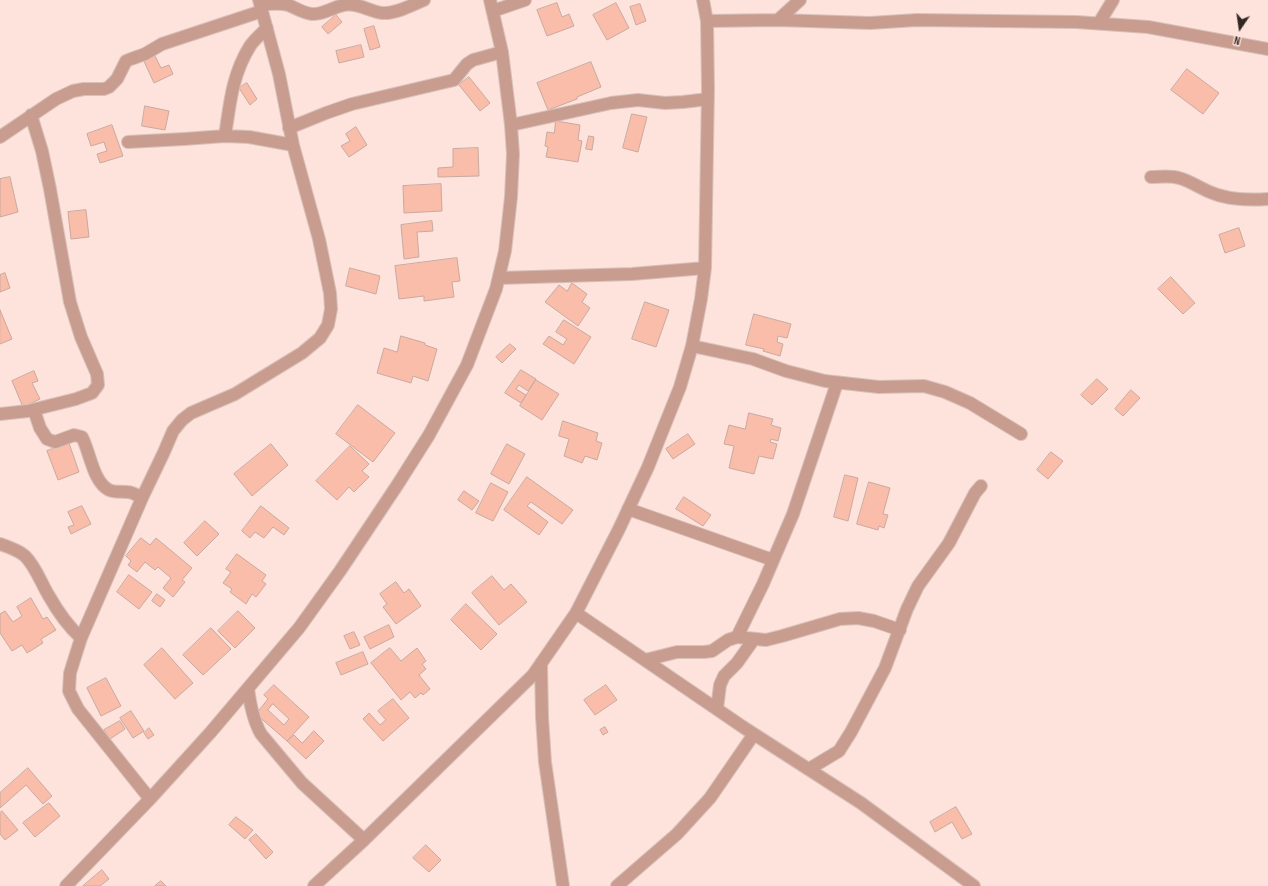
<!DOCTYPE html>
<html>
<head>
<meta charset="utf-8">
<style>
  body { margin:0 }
  #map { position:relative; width:1268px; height:886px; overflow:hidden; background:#fde3db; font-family:"Sofia Sans Condensed",sans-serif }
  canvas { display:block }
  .north { position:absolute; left:1220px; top:8px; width:40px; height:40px; -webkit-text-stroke:3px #fde3db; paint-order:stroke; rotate:193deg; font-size:11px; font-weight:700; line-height:16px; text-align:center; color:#322623 }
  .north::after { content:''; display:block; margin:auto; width:14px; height:18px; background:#322623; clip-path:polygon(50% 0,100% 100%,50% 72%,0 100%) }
</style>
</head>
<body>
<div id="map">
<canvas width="1268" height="886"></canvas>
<div class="north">N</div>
</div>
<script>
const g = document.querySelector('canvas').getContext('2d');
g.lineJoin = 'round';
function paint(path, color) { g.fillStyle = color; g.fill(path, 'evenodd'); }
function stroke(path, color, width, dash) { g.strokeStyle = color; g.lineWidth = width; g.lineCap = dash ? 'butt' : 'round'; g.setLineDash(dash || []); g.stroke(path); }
const building = new Path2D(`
  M557 3 562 17 569 14 574 26 547 36 537 10Z
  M616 3 629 28 607 40 593 15Z
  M640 4 646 21 636 25 630 7Z
  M336 15 342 22 328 34 322 27Z
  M374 26 380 47 370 50 364 29Z
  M361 45 364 57 339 63 336 51Z
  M154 54 161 68 169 65 173 74 154 83 143 59Z
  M591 62 601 87 577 97V99L548 110 537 83Z
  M1187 69 1219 93 1203 114 1171 90Z
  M469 77 490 103 480 111 459 85Z
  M247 83 257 99 250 105 239 88Z
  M145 106 169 111 165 130 142 126Z
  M632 114 647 117 638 152 623 148Z
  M556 121 580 125 578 140 582 141 578 162 546 157 548 147 545 146 547 132 554 133Z
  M112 125 123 156 100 163 97 154 107 151 104 142 91 146 87 134Z
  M356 127 367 145 349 157 341 146 350 141 346 134Z
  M589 136 594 137 592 150 586 149Z
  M478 148 479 176 438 177V168L453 167V149Z
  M10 177 18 212 0 217V179Z
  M441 184 442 211 404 213 403 186Z
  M86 210 89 237 71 239 68 212Z
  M432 221 433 231 417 232 419 257 404 259 401 225Z
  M1239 228 1245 246 1225 253 1219 235Z
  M457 258 460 281 452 282 454 297 424 301V296L399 299 395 266Z
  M350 268 380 276 376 294 346 286Z
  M5 273 10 288 0 292V275Z
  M1171 277 1195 303 1183 314 1158 289Z
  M572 283 587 294 582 302 590 308 578 326 545 302 559 285 567 291Z
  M645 302 669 310 656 347 632 339Z
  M0 310 12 339 0 344Z
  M754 314 791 324 787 338 778 336 777 342 783 344 780 356 763 351 764 349 746 345Z
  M564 320 591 337 574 364 543 344 549 336 563 345 567 339 556 332Z
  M401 336 425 343V345L437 349 428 381 413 376 411 383 377 373 384 348 397 352Z
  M510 344 516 349 502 363 496 357Z
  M521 370 536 379 528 391 519 385 516 389 526 395 521 403 505 393Z
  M34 371 38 381 32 383 40 399 23 407 12 381Z
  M1097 379 1108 389 1092 405 1081 395Z
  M536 380 559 394 542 420 520 406Z
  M1131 390 1140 398 1123 416 1115 409Z
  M358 405 395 433 373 462 336 434Z
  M749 413 773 419 771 425 781 428 778 441 771 439 770 442 777 444 773 459 759 456 754 474 729 468 734 446 724 444 729 425 745 429Z
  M563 421 598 433 596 441 602 443 597 460 585 456 582 463 564 456 569 439 559 436Z
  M688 434 695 444 673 459 666 449Z
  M69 443 79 472 58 480 47 451Z
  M271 444 288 465 252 496 234 474Z
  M507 444 525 454 509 484 491 474Z
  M350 446 369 464 362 471 369 477 354 492 349 487 337 500 316 481Z
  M1051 452 1063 461 1048 479 1037 470Z
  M845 475 858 478 848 521 834 517Z
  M527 477 573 510 562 524 531 502 527 506 548 522 539 535 504 510Z
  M869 482 890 488 883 514 888 515 884 528 879 526 878 530 857 524Z
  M491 483 508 492 493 521 476 513Z
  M464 491 479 501 472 510 458 500Z
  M684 497 711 515 703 526 676 509Z
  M82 506 91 524 71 534 68 527 74 525 68 512Z
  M261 506 289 528 284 535 273 527 264 538 255 532 250 538 242 531Z
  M205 521 219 534 197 556 184 543Z
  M141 538 150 545 156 538 192 568 182 580 185 582 173 597 163 588 171 578 158 567 155 570 145 562 137 572 128 565 131 561 126 556Z
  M237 554 266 575 262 581 266 584 256 597 252 594 246 604 230 592 232 589 223 583 231 572 226 569Z
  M129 575 152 592 139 609 117 592Z
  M492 576 504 590 511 584 527 602 499 625 472 593Z
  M396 582 404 593 409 589 421 606 396 624 383 607 387 604 380 594Z
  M157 594 165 600 160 607 152 601Z
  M31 598 43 619 47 617 56 630 41 639 43 643 27 653 22 645 12 651 0 633V614L5 611 13 622 22 616 17 607Z
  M466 604 497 634 481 650 451 620Z
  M238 611 255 628 235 648 218 631Z
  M389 625 394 637 370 649 364 637Z
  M211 628 231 649 203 675 183 655Z
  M354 632 360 645 350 649 344 636Z
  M162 648 193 683 175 699 144 665Z
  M390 648 401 661 417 648 426 661 422 664 426 669 419 675 430 689 423 695 421 693 415 698 410 692 401 700 371 663Z
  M363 652 368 664 341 675 336 663Z
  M106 678 121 706 101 716 87 688Z
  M274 685 309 717 287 741 256 714 268 699 264 695ZM273 704 289 719 284 725 268 710Z
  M606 685 617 700 595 715 584 700Z
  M393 699 409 718 383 741 363 719 369 713 380 725 386 720 378 711Z
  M131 711 144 731 133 738 120 718Z
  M120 721 125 729 110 739 104 730Z
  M605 727 608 732 603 735 600 730Z
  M149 728 154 735 148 739 144 733Z
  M314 731 324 741 306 759 287 741 294 735 302 743Z
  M28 768 52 796 43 804 26 785 0 808V793Z
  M49 803 60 816 35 837 23 823Z
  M956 807 972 834 962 839 952 822 935 832 930 822Z
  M2 811 18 830 5 840 0 834V813Z
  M236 817 253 830 245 839 229 825Z
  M256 834 273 852 266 859 249 840Z
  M426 845 441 860 429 872 413 858Z
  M102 870 109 879 100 886H83Z
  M161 881 166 886H155Z`);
paint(building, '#f9bdaa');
stroke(building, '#c8a9a0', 1);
const minor = new Path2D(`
  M261 5C269 4 280 3 288 5 296 8 303 13 312 14 323 15 333 7 344 5 358 2 370 12 383 13 396 14 412 5 424 0
  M493 11 525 0
  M778 20 800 0
  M707 21 778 20 870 23 917 20 1076 22 1148 27 1268 49
  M1099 23 1113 0
  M511 125 611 103 638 100 665 103 683 102 708 99
  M289 128 326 113 352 104 454 80 467 64 473 60 502 52
  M225 136C230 103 232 75 250 46 254 40 261 34 267 28
  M0 137 56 99 73 91 84 89H104L109 87 117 79 126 61 131 59 145 54 162 44 262 11
  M128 142 184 139 225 136 249 137 293 145
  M1151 177C1160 177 1170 175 1179 178 1194 182 1206 193 1222 196 1236 200 1253 200 1268 199
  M499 278 632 274 705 268
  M692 346 753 359 786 371 825 381 879 387 924 386 945 392 970 403 1021 434
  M34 410 40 428 47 439 55 442 74 435 82 437C90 452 93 482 109 490 115 493 121 491 127 492 133 492 137 495 142 498
  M0 414 28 411 76 399 92 393 98 385 97 374 81 337 70 302 50 189 42 151 31 115
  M628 509 773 560
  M0 544C9 547 18 550 25 556 36 567 41 583 49 596 58 612 68 626 81 638
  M576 613 743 727 861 803 974 886
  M737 637 763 584 793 514 837 383
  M645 660 677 652H704L712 651 728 640 737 637 766 640 782 636 840 619 858 618 874 621 900 630
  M541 663 542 717 545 762 563 886
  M248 688C250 704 253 720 261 734L302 783 364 840
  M717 709 720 685 724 676 737 663 754 639
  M809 769 839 751 851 732 885 668 907 609 918 586 949 543 975 493 981 486
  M150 799 78 709 69 691 70 673 81 638 142 498 164 452 173 431 182 420 191 413 235 394 302 353 320 338 328 325 331 309 330 293 319 239 293 145 279 74 259 0
  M66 886 150 799 210 733 299 628 340 571 398 484 429 435 467 365 496 289 505 251 511 197 513 154 511 125 502 52 490 0
  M314 886 364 840 533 675 576 613 619 529 648 467 680 387 692 346 701 299 705 268 708 88 707 21 703 0
  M617 886 677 834 710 798 754 734`);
stroke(minor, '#d8c1ba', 14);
stroke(minor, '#c89d90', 12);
</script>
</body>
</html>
